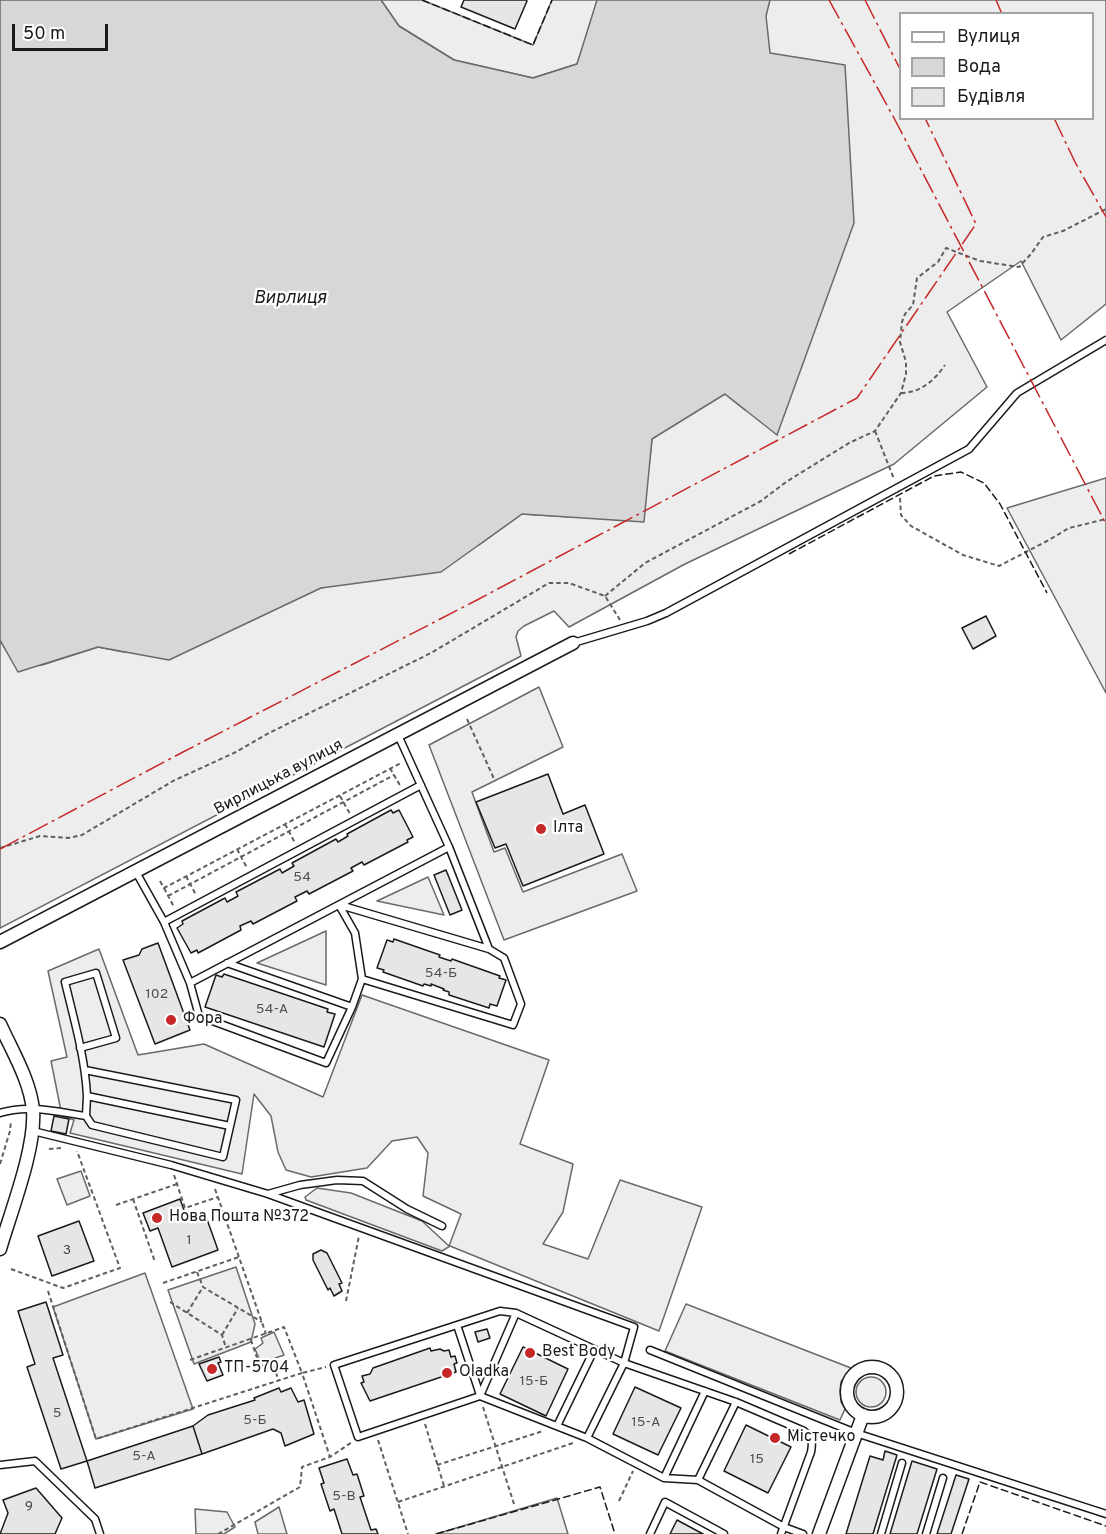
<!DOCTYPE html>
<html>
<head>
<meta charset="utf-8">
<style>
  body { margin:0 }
  #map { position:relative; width:1106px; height:1534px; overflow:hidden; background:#fff; font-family:Overpass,sans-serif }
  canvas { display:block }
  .legend { position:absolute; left:899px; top:12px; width:195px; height:108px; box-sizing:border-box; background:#fff; border:2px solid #a3a3a3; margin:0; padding:8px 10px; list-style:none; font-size:18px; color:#1a1a1a }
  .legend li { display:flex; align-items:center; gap:12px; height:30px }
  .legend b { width:30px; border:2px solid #a3a3a3 }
  .scale { position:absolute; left:12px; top:24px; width:96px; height:27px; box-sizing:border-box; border:3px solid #1a1a1a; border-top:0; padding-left:8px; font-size:18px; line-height:21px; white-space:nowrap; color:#1a1a1a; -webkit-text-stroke:4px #fff; paint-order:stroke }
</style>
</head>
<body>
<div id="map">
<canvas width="1106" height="1534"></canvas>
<ul class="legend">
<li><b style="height:8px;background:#fff"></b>Вулиця</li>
<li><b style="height:16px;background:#d7d7d7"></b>Вода</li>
<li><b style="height:16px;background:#e6e6e6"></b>Будівля</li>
</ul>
<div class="scale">50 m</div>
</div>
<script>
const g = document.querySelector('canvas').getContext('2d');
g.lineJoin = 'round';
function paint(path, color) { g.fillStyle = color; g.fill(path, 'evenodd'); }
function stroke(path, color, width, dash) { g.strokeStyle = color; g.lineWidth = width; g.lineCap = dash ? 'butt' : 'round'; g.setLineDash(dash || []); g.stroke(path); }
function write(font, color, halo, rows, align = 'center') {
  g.font = font + ' Overpass,sans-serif'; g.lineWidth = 4.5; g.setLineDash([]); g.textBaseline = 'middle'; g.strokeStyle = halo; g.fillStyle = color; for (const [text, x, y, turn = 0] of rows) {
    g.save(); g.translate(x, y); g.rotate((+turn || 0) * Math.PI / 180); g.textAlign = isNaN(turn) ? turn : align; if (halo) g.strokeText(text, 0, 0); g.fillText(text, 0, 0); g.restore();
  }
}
const built = new Path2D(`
  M381 0H422L533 45 552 0H601L577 64 533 78 454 60 399 26Z
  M729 0H1106V304L1061 340 1021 261 947 312 987 387 894 464 685 564 569 627 554 611 524 626 518 631 516 637 521 656 0 928V640L5 649 42 665 98 647 124 652 321 588 479 545 522 514 572 517 649 466 652 439 668 418 725 394 745 410 755 64ZM900 14H1092V118H900Z
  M1106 478V693L1007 508Z
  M539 687 563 747 472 792 494 852 505 848 523 892 622 854 637 891 504 940 429 745Z
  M428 877 444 915 377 901Z
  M326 931V985L257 963Z
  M99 949 138 1055 204 1044 323 1097 362 995 549 1060 520 1144 573 1164 563 1212 543 1244 588 1259 620 1180 702 1207 659 1331 450 1246 442 1251 306 1200 305 1197 317 1188 351 1193 422 1221 449 1246 461 1214 423 1196 428 1153 417 1137 392 1141 367 1168 311 1177 286 1170 278 1152 271 1116 254 1094 242 1174 70 1133 74 1120 62 1116 51 1061 67 1057 48 971Z
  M81 1171 90 1196 67 1205 57 1179Z
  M236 1267 255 1324 251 1342 194 1364 168 1290Z
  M145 1273 193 1409 96 1439 53 1307Z
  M686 1304 851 1368 841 1382 840 1390 841 1402 845 1409 840 1420 665 1351Z
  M274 1332 284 1355 261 1363 255 1349 263 1343 261 1338Z
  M856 1392a15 15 0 1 1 30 0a15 15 0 1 1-30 0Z
  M557 1498 568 1534H436Z
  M279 1507 287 1534H258L255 1522Z
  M195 1509 227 1512 235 1527 224 1534H196Z`);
paint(built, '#ededed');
stroke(built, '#6a6a6a', 1.5);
const water = new Path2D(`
  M0 0H381L399 26 454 60 533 78 577 64 597 0H770L766 16 770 53 845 65 854 223 777 435 725 394 652 439 644 522 522 514 441 572 321 588 169 660 98 647 18 672 0 640Z`);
paint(water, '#d7d7d7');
stroke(water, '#6a6a6a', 1.5);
const building = new Path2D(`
  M464 0H526L527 1 515 29 461 7Z
  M986 616 996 636 973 649 962 628Z
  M548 774 563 814 585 805 604 854 523 886 506 844 495 848 476 802Z
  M391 810 393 813 399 810 413 837 407 840 408 842 364 865 362 862 351 868 353 871 332 882 309 894 307 891 295 897 297 901 253 924 251 921 240 926 241 930 198 953 197 950 191 953 177 928 183 924 182 921 225 898 227 902 238 896 236 892 280 869 282 873 294 866 292 863 336 839 338 842 348 836 347 834Z
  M446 870 462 910 450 915 434 875Z
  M394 939 440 955 439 957 451 961 452 959 500 976 499 978 506 980 497 1006 490 1004 489 1008 449 995V992L443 990 444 989 431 984V986L424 984 423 986 383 972 384 970 377 968 387 940 393 942Z
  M158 943 190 1030 155 1044 123 960 139 955 142 949Z
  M224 974 328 1009 327 1012 335 1014 324 1047 205 1007 216 975 222 977Z
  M54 1116 69 1119 66 1134 51 1131Z
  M180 1199 187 1218 204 1211 218 1250 172 1267 158 1228 150 1231 143 1213Z
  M79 1221 94 1261 52 1276 38 1236Z
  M321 1250 327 1253 342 1283 339 1284 342 1291 334 1296 330 1288 328 1290 313 1260V1254Z
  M46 1302 63 1355 53 1358 87 1461 61 1469 27 1367 35 1364 18 1311Z
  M487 1329 490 1338 478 1342 475 1332Z
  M523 1347 568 1369 546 1416 500 1394Z
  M430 1348 431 1351 440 1349 444 1351 449 1350 451 1357 455 1356 457 1363 454 1364 456 1372 370 1401 361 1383 364 1382 362 1376 370 1374 373 1368Z
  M219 1357 221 1362 218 1363 223 1375 207 1381 199 1364Z
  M635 1387 681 1408 658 1455 613 1434Z
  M279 1388 281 1392 291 1388 298 1402 304 1400 314 1434 285 1446 281 1433 273 1429 202 1454 193 1426 208 1415 255 1400 254 1398Z
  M746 1425 791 1447 768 1493 724 1471Z
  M193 1426 202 1454 95 1488 87 1461Z
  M885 1451 897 1455 873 1534H846L870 1456 883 1460Z
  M347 1459 353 1475 357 1474 364 1496 360 1497 371 1530 376 1529 378 1534H342L334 1509 330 1511 321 1484 324 1483 319 1468Z
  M912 1461 937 1469 917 1534H890Z
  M956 1475 969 1479 951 1534H937Z
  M36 1488 62 1518 55 1534H0L8 1513 3 1500Z
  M677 1520 703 1534H670Z`);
paint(building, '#e6e6e6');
stroke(building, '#1a1a1a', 1.5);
const service = new Path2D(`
  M573 643 647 621 666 613 969 449 1017 393 1106 340
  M136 872 164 922 190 983 449 847
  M339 905 355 933 362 979 513 1025 521 1004 504 958 489 949 449 847 398 735
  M340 905 489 949
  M164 922 421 785
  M227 963 352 1007 362 979
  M190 983 199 1016 326 1063 352 1007
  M80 1048 116 1038 96 973 65 982C74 1020 85 1057 87 1096
  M85 1070 236 1100 223 1157 92 1125 86 1116
  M0 1113C27 1104 58 1112 86 1116L87 1096 230 1126
  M33 1131 171 1165 268 1194 634 1327 624 1363 516 1313 500 1311 334 1365 358 1437 480 1396 587 1438
  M268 1194 300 1185 337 1180 363 1181 407 1209 442 1226
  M457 1325 480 1395
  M650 1350 856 1433 1106 1514
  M480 1396 516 1313
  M736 1402 698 1480 784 1527 803 1534
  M557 1426 594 1350
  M0 1465 35 1461 95 1519 100 1534
  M664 1478 705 1391
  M698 1480 664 1478 587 1438 624 1363 736 1402 804 1431C812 1437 813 1442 811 1452L781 1534
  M650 1534 665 1502 724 1534
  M881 1534 902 1463
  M926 1534 943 1478`);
const minor = new Path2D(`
  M0 942 573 643
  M0 1024C12 1051 30 1080 33 1110 36 1148 11 1211 0 1249
  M847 1392a25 25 0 1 1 50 0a25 25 0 1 1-50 0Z
  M819 1534 863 1415`);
stroke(service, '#1a1a1a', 9);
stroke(minor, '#1a1a1a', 15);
stroke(new Path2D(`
  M901 393C920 393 934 381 945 365
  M875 431 894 479
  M900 498 901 515 911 526 963 555 999 566 1049 540 1069 528 1106 519
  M605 596 645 563 761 501 786 482 849 443 875 431 901 393 906 374V362L900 342 902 322 905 314 913 305 917 278 938 262 946 248 980 261 1019 267 1031 254 1043 237 1063 231 1106 209
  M467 719 495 781
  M390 768 401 787
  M340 796 350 814
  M285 824 295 843
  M0 848 40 836 68 838 82 835 173 781 236 752 269 733 431 653 549 583H569L605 596 620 620
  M237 849 247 868
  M186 876 196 895
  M160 881 164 888 401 763
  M164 888 174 907
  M168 896 394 775
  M49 1149 61 1148
  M0 1164 10 1131 11 1121
  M174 1175 185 1208 218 1197
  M215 1189 266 1334
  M133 1199 155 1262
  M116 1205 177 1184
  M11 1269 63 1288 120 1268 77 1151
  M197 1272 203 1287 262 1322
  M163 1283 239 1257
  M48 1291 96 1439 302 1373 330 1457
  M346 1301 359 1236
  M170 1302 222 1335 226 1348
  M187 1313 203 1287
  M222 1335 238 1308
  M251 1340 260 1367 272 1362 279 1381
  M190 1360 284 1327 302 1373 326 1367
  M483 1407 514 1504
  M425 1424 444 1486
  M378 1440 408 1534
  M437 1465 543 1431
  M619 1501 633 1471
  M398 1502 573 1443
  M218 1534 300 1487 302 1467 330 1457 352 1442`), '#5f5f5f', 2, [4.5, 3]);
stroke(service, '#fff', 6);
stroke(minor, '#fff', 12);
stroke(new Path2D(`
  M422 0 533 45 552 0
  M789 554 934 476 961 472 984 483 1000 504 1047 593
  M436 1534 600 1487 615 1534
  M962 1534 980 1482 1106 1526`), '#1a1a1a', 1.5, [8, 3]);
stroke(new Path2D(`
  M829 0 894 118 1106 524
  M865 0 900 69
  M996 0 1002 14
  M1054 118 1075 162 1106 217
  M0 849 183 752 477 600 857 398 976 224 925 118`), '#c62828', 1.5, [21, 4.5, 3, 4.5]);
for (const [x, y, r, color] of [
  [541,829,6,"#c62828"],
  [171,1020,6,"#c62828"],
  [157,1218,6,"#c62828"],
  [530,1353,6,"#c62828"],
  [212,1369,6,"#c62828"],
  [447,1373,6,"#c62828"],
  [775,1438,6,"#c62828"]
]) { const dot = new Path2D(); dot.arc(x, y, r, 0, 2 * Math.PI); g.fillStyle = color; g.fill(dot); stroke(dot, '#fff', 2); }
write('14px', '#4d4d4d', null, [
  ["54",302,878],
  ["54-Б",441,974],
  ["102",157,995],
  ["54-А",272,1010],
  ["1",189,1241],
  ["3",67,1251],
  ["15-Б",534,1382],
  ["5",57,1414],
  ["5-Б",255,1421],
  ["15-А",646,1423],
  ["5-А",144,1457],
  ["15",757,1460],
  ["5-В",344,1497],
  ["9",29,1507]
]);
write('16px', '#1a1a1a', '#fff', [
  ["Вирлицька вулиця",279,778,-28]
]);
write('16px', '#1a1a1a', '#fff', [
  ["Ілта",553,829],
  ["Фора",183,1020],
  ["Нова Пошта №372",169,1218],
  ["Best Body",542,1353],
  ["ТП-5704",224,1369],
  ["Oladka",459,1373],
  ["Містечко",787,1438]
], 'left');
write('italic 18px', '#1a1a1a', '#fff', [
  ["Вирлиця",290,299]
]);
</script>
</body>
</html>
